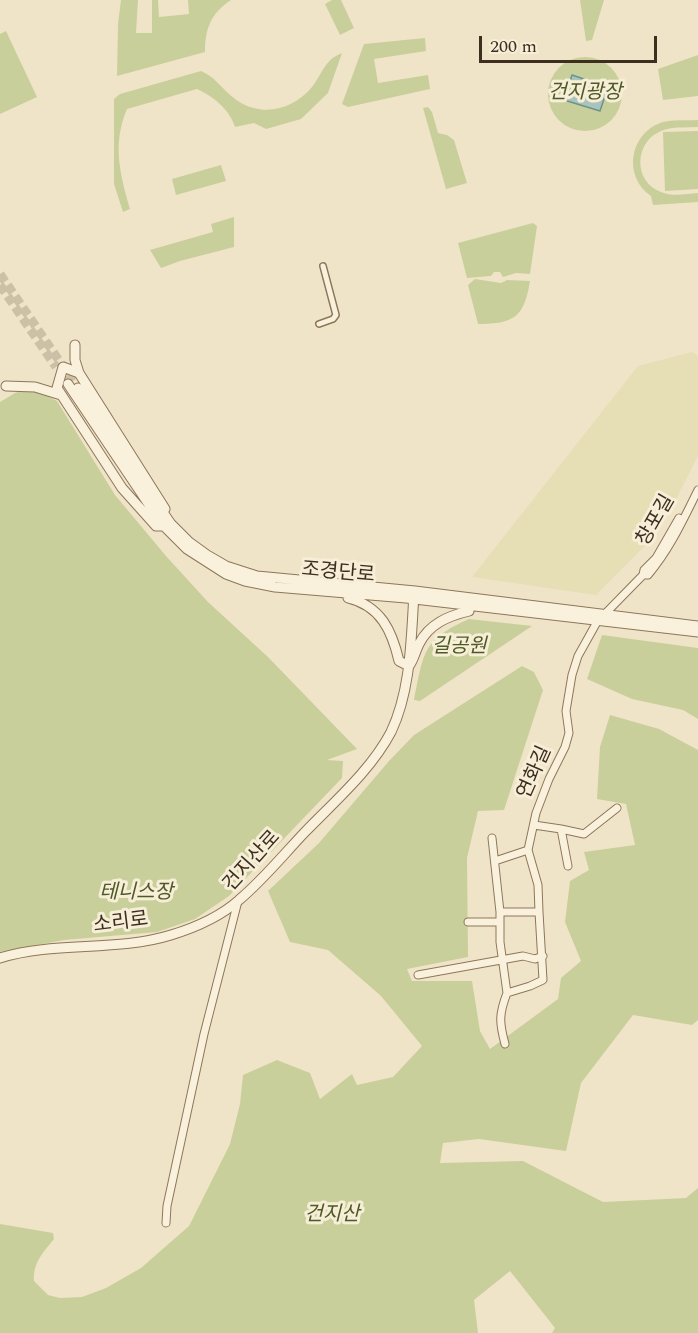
<!DOCTYPE html>
<html>
<head>
<meta charset="utf-8">
<style>
  body { margin:0 }
  #map { position:relative; width:698px; height:1333px; overflow:hidden; background:#f0e4c8; font-family:Spectral,serif }
  canvas { display:block }
  .scale { position:absolute; left:479px; top:36px; width:178px; height:27px; box-sizing:border-box; border:3px solid #3d2e20; border-top:0; padding-left:8px; font-size:18px; line-height:21px; white-space:nowrap; color:#3d2e20; -webkit-text-stroke:4px #f7eed8; paint-order:stroke }
</style>
</head>
<body>
<div id="map">
<canvas width="698" height="1333"></canvas>
<div class="scale">200 m</div>
</div>
<script>
const g = document.querySelector('canvas').getContext('2d');
g.lineJoin = 'round';
function paint(path, color) { g.fillStyle = color; g.fill(path, 'evenodd'); }
function stroke(path, color, width, dash) { g.strokeStyle = color; g.lineWidth = width; g.lineCap = dash ? 'butt' : 'round'; g.setLineDash(dash || []); g.stroke(path); }
function write(font, color, halo, rows, align = 'center') {
  g.font = font + ' Spectral,"Noto Sans KR",serif'; g.lineWidth = 6; g.setLineDash([]); g.textBaseline = 'middle'; g.strokeStyle = halo; g.fillStyle = color; for (const [text, x, y, turn = 0] of rows) {
    g.save(); g.translate(x, y); g.rotate((+turn || 0) * Math.PI / 180); g.textAlign = isNaN(turn) ? turn : align; if (halo) g.strokeText(text, 0, 0); g.fillText(text, 0, 0); g.restore();
  }
}
paint(new Path2D(`
  M692 352 698 356V456L674 503 652 539 596 595 472 577 638 366Z`), '#e6deb5');
paint(new Path2D(`
  M121 0H138L136 33H152V0H158L159 17 189 14 188 0H231C211 13 205 29 205 52L117 76 118 24Z
  M332 0H341L354 28 340 35 325 4Z
  M580 0H604L592 40 586 41Z
  M6 31 37 97 0 114V34Z
  M425 38 426 51 374 59 378 83 428 75 430 89 348 107 342 104 364 44Z
  M342 53 328 93 301 119 266 129 254 123 235 127C230 110 213 96 197 89L127 109C112 144 120 174 130 209L123 212 114 184V99L120 94 201 71C221 79 228 102 254 108 275 114 298 104 312 87 323 73 324 60 342 53Z
  M698 55V96L663 100 658 69Z
  M548 94a37 37 0 1 1 74 0a37 37 0 1 1-74 0Z
  M428 107 432 112 438 133 447 135 454 140 467 183 446 189 423 108Z
  M698 120V127C687 128 672 126 661 131 634 142 633 182 661 192 672 197 686 194 698 193V202L653 205 651 196C623 177 629 135 660 123 671 119 686 121 698 120Z
  M698 131V189L665 191 663 132Z
  M221 165 226 181 176 195 172 179Z
  M234 217V247L180 261 161 268 150 250 213 232 211 224Z
  M533 223 537 226 530 274 516 273 503 277 500 272H494L491 276 467 278 458 243Z
  M475 279 501 283 507 280 530 281C524 316 516 324 478 324L468 285Z
  M27 389 41 393 57 401 115 495 166 556 208 602 268 657 357 749 327 760 343 761 342 778 229 896 195 919 157 932 64 940 0 952V402L15 393Z
  M469 619 532 626 420 701 414 700C424 652 422 640 469 619Z
  M602 635 698 648V719L683 710 632 699 587 679Z
  M522 666 534 672 543 690 504 810 478 811 467 858 468 957 407 969 412 981H472L480 1031 490 1049 558 999 561 978 581 961 565 922 570 881 589 870 584 852 635 845 626 804 597 799 600 747 610 715 659 729 698 750V1020L692 1025 633 1015 581 1083 566 1151 479 1139 443 1143 440 1163 523 1161 603 1202 686 1198 698 1188V1333H552L555 1328 510 1271 474 1300 478 1333H0V1224L53 1233 54 1239C43 1253 33 1262 34 1281L48 1295 60 1298 82 1297 106 1288 141 1268 189 1226 230 1144 240 1104 243 1075 277 1060 310 1073 320 1099 352 1074 357 1085 393 1077 422 1046 381 996 328 950 290 942 268 891 319 843 389 761 414 735Z`), '#c9cf9b');
const water = new Path2D(`
  M572 75 608 87 600 111 564 100Z`);
paint(water, '#a9c4bc');
stroke(water, '#6f938a', 1.5);
stroke(new Path2D(`
  M0 274 73 381
  M0 285 56 367`), '#ccc0a6', 9, [9, 4.5]);
const pedestrian = new Path2D(`
  M319 324 333 319 336 315 323 266`);
const minor = new Path2D(`
  M643 575 644 570 656 558 679 518
  M534 825 561 829 568 866
  M561 829 584 834 617 808
  M492 838 500 912V942L507 993
  M495 861 528 850
  M500 912H539L538 885 528 850 536 813 549 779 565 747 569 733 566 711 572 675 578 656 597 622 643 575H648C670 549 683 520 698 490
  M468 922H500
  M418 975 523 956 535 959 543 956
  M505 1044C499 1022 499 1014 507 993L530 986 543 980 539 912
  M166 1223 167 1206 204 1034 238 901`);
const tertiary = new Path2D(`
  M75 345V360L79 373 165 509
  M79 373 63 367 57 388 122 488 156 526H164
  M68 384 162 524 187 549 226 574 245 581 275 587 406 598 698 632
  M6 386 35 387 61 395
  M78 388 171 524 189 542 207 555 226 566 257 576 415 591 698 626
  M348 598C381 606 392 631 399 661L409 666C414 659 415 652 419 644 429 624 448 616 469 611V606
  M0 958C55 941 116 952 171 935 194 928 221 916 239 900 263 880 284 854 305 832 335 801 371 770 391 732 411 690 411 639 414 594`);
stroke(pedestrian, '#8d765c', 8);
stroke(minor, '#8d765c', 9);
stroke(tertiary, '#8d765c', 11);
stroke(pedestrian, '#faf1dc', 5);
stroke(minor, '#faf1dc', 7);
stroke(tertiary, '#faf1dc', 9);
write('italic 20px', '#4d5a26', '#f7eed8', [
  ["건지광장",585,94],
  ["길공원",459,648],
  ["테니스장",136,894],
  ["건지산",332,1216]
]);
write('20px', '#3d2e20', '#f7eed8', [
  ["창포길",657,521,-60],
  ["조경단로",338,574,5],
  ["연화길",536,773,-66],
  ["건지산로",253,862,-48],
  ["소리로",121,924,-7]
]);
</script>
</body>
</html>
